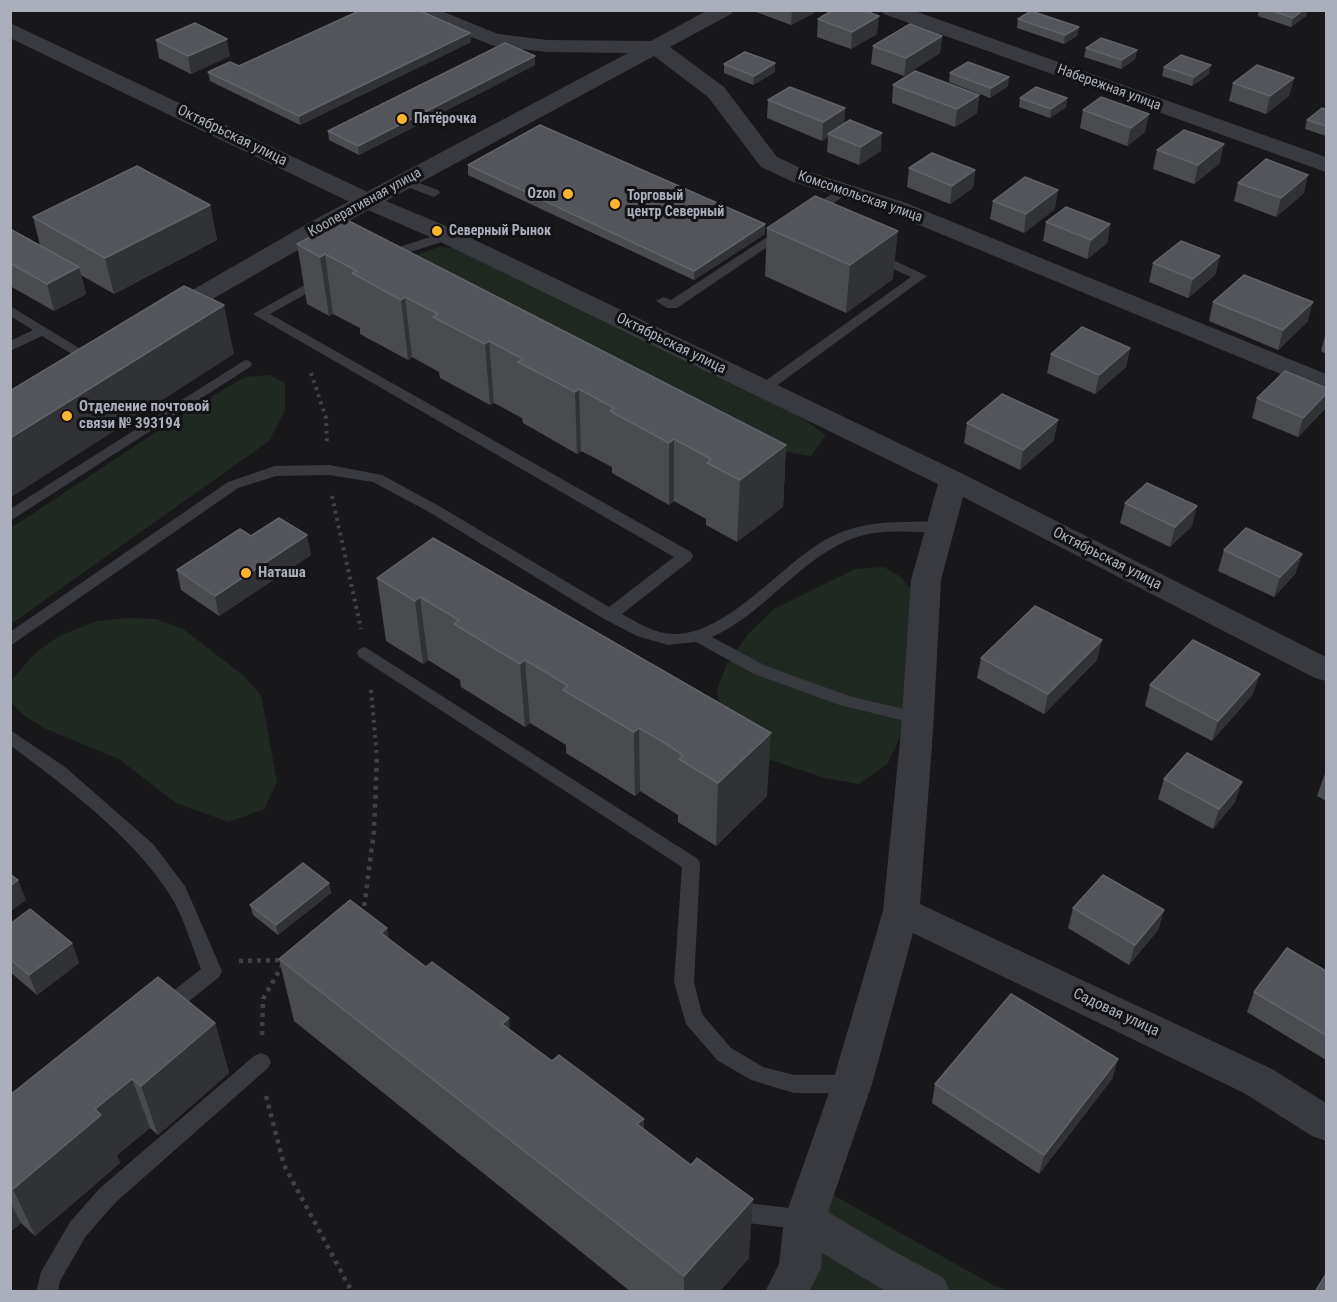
<!DOCTYPE html>
<html>
<head>
<meta charset="utf-8">
<style>
  body { margin:0 }
  #map { position:relative; width:1337px; height:1302px; overflow:hidden; background:#18181a; font-family:"Roboto Condensed",sans-serif }
  canvas { display:block }
  .frame { position:absolute; inset:0; border:12px solid #aaafbb; pointer-events:none }
</style>
</head>
<body>
<div id="map">
<canvas width="1337" height="1302"></canvas>
<div class="frame"></div>
</div>
<script>
const g = document.querySelector('canvas').getContext('2d');
g.lineJoin = 'round';
function paint(path, color) { g.fillStyle = color; g.fill(path, 'evenodd'); }
function stroke(path, color, width, dash) { g.strokeStyle = color; g.lineWidth = width; g.lineCap = dash ? 'butt' : 'round'; g.setLineDash(dash || []); g.stroke(path); }
function write(font, color, halo, rows, align = 'center') {
  g.font = font + ' "Roboto Condensed",sans-serif'; g.lineWidth = 6; g.setLineDash([]); g.textBaseline = 'middle'; g.strokeStyle = halo; g.fillStyle = color; for (const [text, x, y, turn = 0] of rows) {
    g.save(); g.translate(x, y); g.rotate((+turn || 0) * Math.PI / 180); g.textAlign = isNaN(turn) ? turn : align; if (halo) g.strokeText(text, 0, 0); g.fillText(text, 0, 0); g.restore();
  }
}
paint(new Path2D(`
  M438 247 456 248 795 413 826 435 811 456 769 449 415 256Z
  M269 375 285 383V410L269 441 11 624V528L191 409 245 377Z
  M884 567 901 577 915 594V619L906 644 907 680 901 735 888 763 859 784 825 778 771 760 743 743 723 721 717 689 727 664 748 634 774 609 855 569Z
  M127 618 156 619 183 629 243 675 261 695 277 782 264 809 229 822 176 803 119 759 44 728 22 714 11 702 12 680 34 654 59 636 97 621Z
  M817 1186 993 1285 1009 1291 781 1292Z`), '#202921');
stroke(new Path2D(`
  M311 373 326 418 327 444
  M332 496 361 629
  M371 690 377 757`), '#3f4147', 4, [3, 4.5]);
stroke(new Path2D(`
  M363 915 374 831 377 755
  M239 961 283 960
  M262 1035 263 999 283 964
  M266 1096 284 1165 352 1292`), '#3f4147', 4.5, [4, 5]);
paint(new Path2D(`
  M403 177 438 190 440 193 434 197 399 184V178Z
  M845 186 851 190 849 193 814 216H806L804 213 806 210Z
  M784 226 788 227 790 230 788 233 677 308H667L656 301 663 297 671 300Z
  M446 232 452 236 451 239 385 260 379 256 380 253Z
  M876 252 927 276 768 392H758L756 389 758 386 911 277 871 259 870 256Z
  M324 274 331 278 329 281 270 314 691 552 693 556 691 560 622 614C638 623 657 635 677 634 729 632 781 565 825 540 849 526 877 522 905 522 918 522 933 521 945 524L948 528 940 533C913 532 883 529 857 537 802 555 765 614 712 637L766 666 849 696 924 714 927 718 924 722 918 724 840 705 754 674 696 642 668 645 637 636 604 619 429 512 373 482 329 475 276 476 238 488 10 646V632L228 482 275 466 329 465 382 475 439 506 609 607 674 557 253 314Z
  M10 306 97 359 95 362H85L42 336 10 351V341L33 330 10 316Z
  M245 360 250 361 252 364 250 367 10 521V509Z
  M365 647 698 859 700 864 694 982 702 1014 731 1048 763 1067 794 1075H852L859 1078 862 1084 859 1090 852 1093H794L751 1080 717 1060 686 1024 674 982 682 867 359 657 357 653 359 649Z
  M10 730 65 767 153 844 185 886 222 971 219 977 172 1015 165 1017 158 1015 155 1009 158 1003 201 969C191 944 183 914 168 892 130 834 66 787 10 745Z
  M261 1053 268 1056 271 1062 268 1068 116 1202 86 1236 60 1281 58 1292H36L41 1272 70 1222 100 1188 254 1056Z
  M730 1196 748 1203 805 1210 813 1213 816 1220 813 1227 805 1230 748 1223 722 1213 719 1206 722 1199Z`), '#393a40');
paint(new Path2D(`
  M410 10H439L498 34 547 40 651 41 708 10H734L731 14 670 47 724 87 777 157 807 171 906 203 1326 374V391L1317 389 890 213 791 181 761 167 708 97 654 56 386 201 446 226 963 474 1326 657V681L1315 678 963 497 941 580 933 731 920 904 1272 1069 1326 1103V1141L1312 1136 1244 1093 913 933 872 1084 828 1212 895 1252 944 1278 950 1292H887L822 1253 821 1268 809 1292H765L779 1264 784 1220 832 1084 883 911 901 731 911 580 938 484 428 236 368 210 174 321 165 324 156 321 152 316 156 311 312 221 628 53 547 52 494 46 413 14Z
  M881 10H912L1326 157V172L884 14Z`), '#393a40');
paint(new Path2D(`
  M10 23 376 196 379 201 376 206 367 208 358 206 10 38Z`), '#393a40');
paint(new Path2D(`
  M756 10H814V13L791 25 756 12Z
  M1259 10H1307L1306 16 1291 27 1258 16Z
  M818 19 877 34 851 49 817 37Z
  M1018 19 1079 27 1077 36 1064 44 1017 28Z
  M470 33 471 42 300 125 210 81 208 72 239 66Z
  M942 36 940 53 904 76 871 64 873 46Z
  M156 40 230 56 191 74 159 58Z
  M1086 48 1137 50 1135 59 1121 69 1084 57Z
  M535 56V65L359 155 329 140 328 131Z
  M724 64 775 72 753 85 724 73Z
  M1164 67 1209 74 1192 86 1162 76Z
  M950 73 1008 86 990 98 949 82Z
  M1294 78 1289 96 1266 114 1229 101 1233 83Z
  M893 85 979 95 977 113 955 127 892 103Z
  M1020 98H1067L1066 107 1050 118 1019 107Z
  M768 100 845 108 844 124 881 151 859 165 827 152 828 137 822 141 767 118Z
  M1083 110 1145 132 1127 146 1080 128Z
  M1326 110V136L1305 129 1307 120Z
  M1157 150 1220 163 1194 184 1153 169Z
  M468 165 765 224V234L694 280 468 175Z
  M909 168 975 170 973 188 950 204 907 187Z
  M1238 183 1304 193 1276 217 1234 201Z
  M993 201 1055 209 1024 233 990 219Z
  M210 205 217 240 114 294 81 275 86 294 54 311 10 286V229L40 245 33 217Z
  M345 219 786 445 783 507 737 542 706 525V519L674 501 669 505 612 473V467L581 451 577 454 523 423 522 418 494 403 490 405 440 378 439 372 412 357 408 360 360 334V328L333 314 329 316 307 304 297 244Z
  M1046 222 1110 224 1107 243 1087 259 1043 241Z
  M767 228 893 279 846 313 765 276Z
  M1220 256 1215 275 1188 298 1149 282 1153 263Z
  M1213 302 1308 321 1278 350 1209 321Z
  M1326 332V354L1321 351Z
  M1130 348 1126 367 1095 394 1047 373 1051 354Z
  M1257 398 1325 409 1298 437 1252 418Z
  M967 423 1054 440 1020 470 964 443Z
  M1125 503 1192 526 1170 547 1120 523Z
  M251 536 311 555 219 616 181 590 177 570Z
  M433 538 767 796 716 846 678 822V815L640 791 635 796 566 753V745L553 737 530 723 525 727 461 687 460 680 428 660 423 664 386 641 377 578Z
  M1224 550 1302 554 1295 574 1274 597 1218 571Z
  M981 658 1097 660 1044 714 977 678Z
  M1150 685 1253 694 1212 741 1145 706Z
  M1326 773V801L1317 796 1324 776Z
  M1164 779 1235 802 1213 829 1158 799Z
  M329 883 331 893 278 935 253 915 250 905Z
  M1073 908 1164 910 1158 930 1129 965 1068 928Z
  M10 924 72 943 79 963 37 995 10 972Z
  M389 940 644 1129 749 1258 719 1292H631L294 1021 279 959Z
  M1326 971V1060L1247 1012 1254 992Z
  M215 1023 229 1073 158 1135 150 1128 117 1155 120 1163 35 1236 21 1223 10 1232V1095Z
  M1118 1059 1112 1079 1039 1174 932 1103 935 1084Z`), '#494b4f');
paint(new Path2D(`
  M792 10H814V13L791 25Z
  M1303 10H1307L1306 16 1291 27 1293 18Z
  M879 16 877 34 851 49 852 32Z
  M1079 27 1077 36 1064 44 1065 35Z
  M470 33 471 42 300 125 299 116Z
  M942 36 940 53 904 76 906 58Z
  M227 39 230 56 191 74 188 56Z
  M1137 50 1135 59 1121 69 1122 60Z
  M535 56V65L359 155 358 146Z
  M775 63V72L753 85 754 76Z
  M1211 65 1209 74 1192 86 1194 77Z
  M1009 77 1008 86 990 98 991 88Z
  M1294 78 1289 96 1266 114 1270 96Z
  M979 95 977 113 955 127 957 109Z
  M1067 98 1066 107 1050 118 1051 109Z
  M845 108 844 127 828 134V137L822 141 823 122Z
  M1149 114 1145 132 1127 146 1131 128Z
  M882 133 881 151 859 165 861 147Z
  M1224 144 1220 163 1194 184 1198 165Z
  M975 170 973 188 950 204 952 186Z
  M1308 175 1304 193 1276 217 1281 198Z
  M1058 190 1055 209 1024 233 1026 214Z
  M210 205 217 240 114 294 105 258Z
  M765 224V234L694 280V271Z
  M1110 224 1107 243 1087 259 1091 240Z
  M898 231 893 279 846 313 850 265Z
  M325 254 333 314 329 316 320 257Z
  M1220 256 1215 275 1188 298 1193 279Z
  M79 267 86 294 54 311 47 284Z
  M405 297 412 357 408 360 401 300Z
  M1313 302 1308 321 1278 350 1283 330Z
  M224 305 234 354 10 498V438Z
  M489 341 494 403 490 405 485 344Z
  M1130 348 1126 367 1095 394 1099 375Z
  M579 389 581 451 577 454 575 392Z
  M1326 394V404L1325 409 1298 437 1303 418Z
  M1058 420 1054 440 1020 470 1023 450Z
  M674 439V501L669 505V443Z
  M786 445 783 507 737 542 740 480Z
  M1197 506 1192 526 1170 547 1175 527Z
  M307 535 311 555 219 616 215 596Z
  M1302 554 1295 574 1274 597 1280 577Z
  M420 597 428 660 423 664 415 601Z
  M1102 640 1097 660 1044 714 1048 694Z
  M525 660 530 723 525 727 520 664Z
  M1260 674 1253 694 1212 741 1218 721Z
  M639 728 640 791 635 796 634 732Z
  M771 733 767 796 716 846 718 783Z
  M1242 782 1235 802 1213 829 1219 809Z
  M18 880 26 900 10 912V886Z
  M329 883 331 893 278 935 276 925Z
  M1164 910 1158 930 1129 965 1135 945Z
  M387 928 398 990 381 933Z
  M72 943 79 963 37 995 29 975Z
  M509 1018 515 1080 502 1024Z
  M215 1023 229 1073 158 1135 141 1086Z
  M1118 1059 1112 1079 1039 1174 1044 1155Z
  M132 1079 150 1128 117 1155 120 1163 35 1236 13 1189 95 1109Z
  M644 1119 645 1178 637 1124Z
  M753 1199 749 1258 719 1292H684V1276Z
  M10 1202 21 1223 10 1232Z`), '#313235');
const building = new Path2D(`
  M361 10H418L470 33 299 116 208 72 230 62 239 66Z
  M833 10H863L879 16 852 32 818 19Z
  M1270 10H1303L1293 18Z
  M1031 11 1079 27 1065 35 1018 19Z
  M195 23 227 39 188 56 156 40Z
  M910 24 942 36 906 58 873 46Z
  M1101 38 1137 50 1122 60 1086 48Z
  M505 43 535 56 358 146 328 131Z
  M745 52 775 63 754 76 724 64Z
  M1181 55 1211 65 1194 77 1164 67Z
  M968 62 1009 77 991 88 950 73Z
  M1257 65 1294 78 1270 96 1233 83Z
  M915 71 979 95 957 109 893 85Z
  M790 87 845 108 823 122 768 100Z
  M1036 87 1067 98 1051 109 1020 98Z
  M1101 97 1149 114 1131 128 1083 110Z
  M1322 108 1326 110V126L1307 120Z
  M850 120 882 133 861 147 828 134Z
  M540 125 765 224 694 271 468 165Z
  M1184 130 1224 144 1198 165 1157 150Z
  M932 153 975 170 952 186 909 168Z
  M1266 159 1308 175 1281 198 1238 183Z
  M137 166 210 205 105 258 33 217Z
  M1025 177 1058 190 1026 214 993 201Z
  M815 196 898 231 850 265 767 228Z
  M1066 207 1110 224 1091 240 1046 222Z
  M345 219 786 445 740 480 707 463 711 459 674 439 669 443 610 411 614 408 579 389 575 392 518 362 523 359 489 341 485 344 433 317 438 314 405 297 401 300 352 273 357 271 325 254 320 257 297 244Z
  M10 229 79 267 47 284 10 263Z
  M1181 241 1220 256 1193 279 1153 263Z
  M1244 275 1313 302 1283 330 1213 302Z
  M184 286 224 305 10 438V391Z
  M1082 327 1130 348 1099 375 1051 354Z
  M1285 371 1326 388V394L1303 418 1257 398Z
  M1002 394 1058 420 1023 450 967 423Z
  M1147 483 1197 506 1175 527 1125 503Z
  M279 518 307 535 215 596 177 570 240 529 251 536Z
  M1246 528 1302 554 1280 577 1224 550Z
  M433 538 771 733 718 783 679 759 683 755 663 742 639 728 634 732 563 690 568 686 549 674 525 660 520 664 454 624 459 620 420 597 415 601 377 578Z
  M1035 606 1102 640 1048 694 981 658Z
  M1193 640 1260 674 1218 721 1150 685Z
  M1187 753 1242 782 1219 809 1164 779Z
  M303 863 329 883 276 925 250 905Z
  M10 874 18 880 10 886Z
  M1103 875 1164 910 1135 945 1073 908Z
  M350 900 387 928 381 933 426 967 432 962 509 1018 502 1024 552 1061 559 1055 644 1119 637 1124 691 1165 697 1158 753 1199 684 1276 279 959Z
  M30 909 72 943 29 975 10 959V924Z
  M1287 948 1326 971V1035L1254 992Z
  M158 977 215 1023 141 1086 132 1079 95 1109 101 1115 13 1189 10 1187V1095Z
  M1011 994 1118 1059 1044 1155 935 1084Z
  M1326 1274V1292H1315Z`);
paint(building, '#54555b');
stroke(building, '#61636a', 1.5);
for (const [x, y, r, color] of [
  [402,119,6,"#fcb42e"],
  [568,194,6,"#fcb42e"],
  [615,204,6,"#fcb42e"],
  [437,231,6,"#fcb42e"],
  [67,416,6,"#fcb42e"],
  [246,573,6,"#fcb42e"]
]) { const dot = new Path2D(); dot.arc(x, y, r, 0, 2 * Math.PI); g.fillStyle = color; g.fill(dot); stroke(dot, '#131315', 2); }
write('14px', '#aaafbb', '#131315', [
  ["Набережная улица",1109,88,20],
  ["Комсомольская улица",860,197,19],
  ["Кооперативная улица",365,203,-29]
]);
write('bold 14px', '#aaafbb', '#131315', [
  ["Пятёрочка",414,119],
  ["Ozon",556,194,"right"],
  ["Торговый",627,196],
  ["центр Северный",627,212],
  ["Северный Рынок",449,231]
], 'left');
write('15px', '#aaafbb', '#131315', [
  ["Октябрьская улица",232,136,26],
  ["Октябрьская улица",671,344,26],
  ["Октябрьская улица",1107,559,27],
  ["Садовая улица",1116,1013,25]
]);
write('bold 15px', '#aaafbb', '#131315', [
  ["Отделение почтовой",79,407],
  ["связи № 393194",79,424],
  ["Наташа",258,573]
], 'left');
</script>
</body>
</html>
